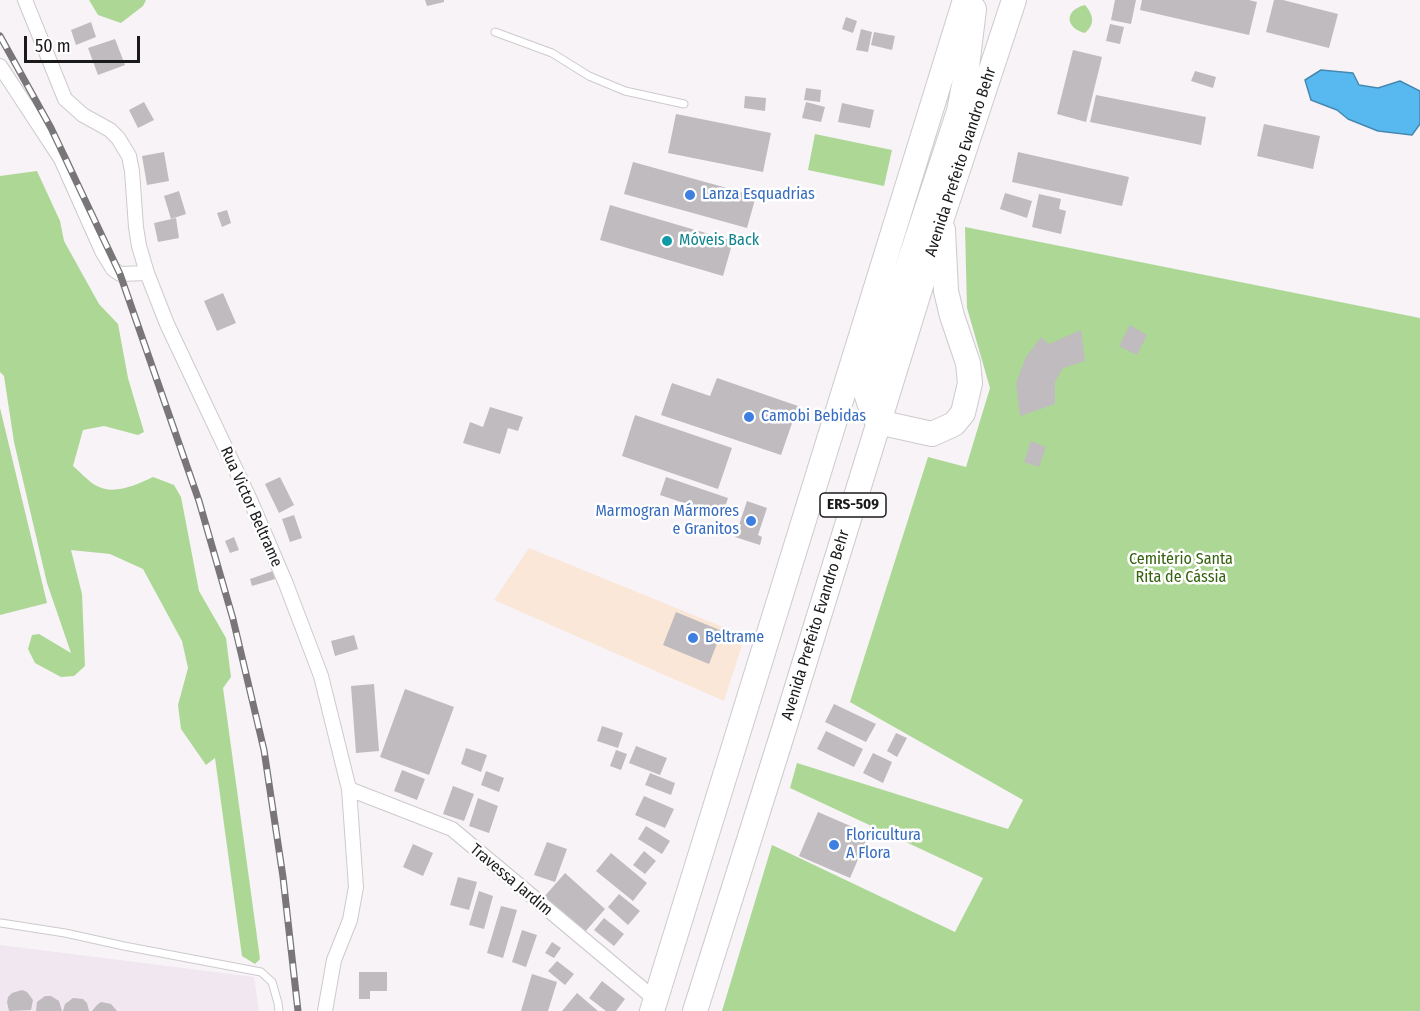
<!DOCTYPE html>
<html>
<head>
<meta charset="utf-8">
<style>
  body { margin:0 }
  #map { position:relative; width:1420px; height:1011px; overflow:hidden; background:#f7f3f7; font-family:"Fira Sans Condensed",sans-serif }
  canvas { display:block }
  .scale { position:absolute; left:24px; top:36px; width:116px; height:27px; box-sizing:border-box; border:3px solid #1b1a1b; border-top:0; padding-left:8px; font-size:18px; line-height:21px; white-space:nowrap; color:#1b1a1b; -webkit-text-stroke:4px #fff; paint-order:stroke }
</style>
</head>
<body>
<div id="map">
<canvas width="1420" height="1011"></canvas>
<div class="scale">50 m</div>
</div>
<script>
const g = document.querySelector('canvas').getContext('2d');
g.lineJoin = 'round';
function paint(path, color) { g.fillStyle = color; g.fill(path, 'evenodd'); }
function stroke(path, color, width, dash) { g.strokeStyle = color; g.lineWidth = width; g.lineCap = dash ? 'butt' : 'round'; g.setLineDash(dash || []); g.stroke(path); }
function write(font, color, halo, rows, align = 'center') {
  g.font = font + ' "Fira Sans Condensed",sans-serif'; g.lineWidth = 5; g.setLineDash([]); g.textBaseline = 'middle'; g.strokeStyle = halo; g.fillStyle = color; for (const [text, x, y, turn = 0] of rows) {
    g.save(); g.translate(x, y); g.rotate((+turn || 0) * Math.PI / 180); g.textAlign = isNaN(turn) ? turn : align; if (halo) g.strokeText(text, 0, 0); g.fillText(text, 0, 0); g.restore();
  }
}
paint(new Path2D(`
  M529 548 745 636 724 701 494 600Z`), '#fbe7d8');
paint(new Path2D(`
  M0 945 254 977 259 1011H0Z`), '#f0e7f1');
paint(new Path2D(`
  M89 0H146L143 6 121 23 98 15Z
  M1085 5C1093 14 1096 24 1085 33 1065 28 1064 10 1085 5Z
  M815 134 892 150 884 186 808 170Z
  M37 171 60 221 64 241 99 304 118 324 128 378 144 432 138 435 104 426 83 430 73 466C80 472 87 480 95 485 113 496 136 485 153 477L174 485 181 497 199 591 226 638 231 677 223 688 260 959 255 964 242 956 215 758 206 765 181 729 178 705 188 668 182 641 143 569 110 554 71 550 82 594 85 666 74 676 61 677 35 663 28 649 32 635 39 634 71 653 47 583 14 442 4 376 0 372V176Z
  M965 227 1420 318V1011H722L772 845 955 932 983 878 790 788 797 763 1008 829 1023 800 850 702 928 457 966 467 990 388 967 308Z
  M0 408 47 603 0 615Z`), '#add795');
const water = new Path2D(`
  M1321 70 1353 73 1359 85 1378 88 1400 81 1420 91V124L1412 135 1378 131 1348 119 1337 110 1311 100 1305 80Z`);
paint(water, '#58b9f0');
stroke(water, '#4689b0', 1.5);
paint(new Path2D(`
  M425 0H444V2L427 6Z
  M1115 0H1136L1131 24 1111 20Z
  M1142 0H1249L1257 2 1249 35 1140 10Z
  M1274 0H1283L1338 14 1329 48 1266 32Z
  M846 17 857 21 853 33 842 29Z
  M91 22 96 37 76 45 71 30Z
  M1110 24 1124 27 1120 44 1106 41Z
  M861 29 872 32 868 52 856 50Z
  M874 32 895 36 892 50 871 45Z
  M115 39 125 65 98 75 88 48Z
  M1073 50 1102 57 1086 122 1057 114Z
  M1195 71 1216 77 1213 88 1191 81Z
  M806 88 821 90 820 102 804 100Z
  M1096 95 1206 117 1201 145 1090 122Z
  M745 96 766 98 765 111 744 108Z
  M144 102 154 120 138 128 129 110Z
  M806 102 825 107 821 122 802 118Z
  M842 103 874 110 870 128 838 122Z
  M676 114 771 133 763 172 668 153Z
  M1264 124 1320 136 1313 169 1257 156Z
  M164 152 169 181 147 185 142 156Z
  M1018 152 1129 177 1122 206 1012 182Z
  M633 162 756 196 747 228 624 194Z
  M179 191 186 214 171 219 164 196Z
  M1005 193 1032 201 1027 218 1000 209Z
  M1039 194 1061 199 1059 209 1066 211 1061 234 1032 227Z
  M610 205 733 241 723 276 600 240Z
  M227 210 231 223 222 227 217 213Z
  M176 218 179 238 158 242 154 223Z
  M223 293 236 323 217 331 204 301Z
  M1130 325 1147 335 1137 355 1119 346Z
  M1081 330 1085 361 1063 368 1055 382V404L1020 416 1016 383 1026 357 1041 337 1049 344Z
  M717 378 798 406 781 455 661 415 672 383 710 396Z
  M490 407 523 417 518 431 508 428 500 454 463 443 470 422 483 427Z
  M635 415 732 448 718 489 622 456Z
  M1031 441 1046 447 1039 467 1024 462Z
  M280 477 294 505 279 513 265 484Z
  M666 477 728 498 722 516 660 495Z
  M747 501 767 508 758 535 762 537 760 545 735 537Z
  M294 515 302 538 290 542 282 519Z
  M234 537 239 550 230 553 225 541Z
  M273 571 275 579 252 586 250 579Z
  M676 612 722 631 709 664 663 645Z
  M354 635 358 649 335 656 331 641Z
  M374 684 379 751 356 753 351 686Z
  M405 689 454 707 429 775 380 757Z
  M834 704 876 724 866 742 825 722Z
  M602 726 623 733 618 748 597 741Z
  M826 731 863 749 854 767 817 749Z
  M896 733 907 738 897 757 887 751Z
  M636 746 667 758 660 775 629 763Z
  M466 748 487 755 481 772 461 764Z
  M616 750 627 754 621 770 610 766Z
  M873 753 892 762 883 783 863 773Z
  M402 770 425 779 417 800 394 791Z
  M486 771 504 778 499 792 481 785Z
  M650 773 675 783 671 795 645 785Z
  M453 786 474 794 464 821 443 814Z
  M644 796 674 809 665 828 635 815Z
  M478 798 498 806 489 833 469 826Z
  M818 812 869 834 850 878 799 856Z
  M646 826 670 841 662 854 638 839Z
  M547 842 567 849 555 882 534 875Z
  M413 844 433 853 423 876 403 867Z
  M644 851 656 861 645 874 633 865Z
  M611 853 647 883 633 901 596 871Z
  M565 873 605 909 584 933 544 897Z
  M458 877 477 882 469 910 450 905Z
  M479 891 493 896 484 929 469 925Z
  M619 894 640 911 628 925 608 907Z
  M501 906 517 910 503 958 487 953Z
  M604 918 624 934 614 946 594 930Z
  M522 930 537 935 526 967 512 962Z
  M552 942 561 948 554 958 545 953Z
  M557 961 574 974 565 985 548 971Z
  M359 972H387V991H370V999H359Z
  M532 974 557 982 548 1011H521Z
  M602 981 625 999 616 1011H606L589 998Z
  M22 990 27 992 33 1000 31 1010 9 1011 7 1002 8 997 12 993Z
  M577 993 598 1011H562Z
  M45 996H51L59 1001 62 1011H36L37 1002Z
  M73 998 83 999 87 1003 89 1011H63L65 1004Z
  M101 1002 111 1004 117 1011H92L97 1005Z`), '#bfbbbf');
const lane = new Path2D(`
  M495 32 552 53 589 76 625 91 684 104
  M1 923 65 933 124 946 261 972 272 982 278 1003 279 1011`);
const street = new Path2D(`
  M25 0 65 99 83 115 110 130 118 138 129 156 132 171 136 227 139 246 147 273 167 324 251 502 286 584 321 676 349 789 356 887 350 920 334 960 325 1011
  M0 66 61 159 102 251 113 269 120 274 147 273
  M349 789 452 829 656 1000`);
const highway = new Path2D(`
  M943 230 946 291 952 316 968 363 970 383 963 413 954 424 932 434 878 422 873 414 866 393 959 111 966 75 974 9
  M652 1011 965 0
  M695 1011 784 729 942 218 1014 0`);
stroke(lane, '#cdcace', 9);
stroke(street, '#cdcace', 16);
stroke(highway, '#cdcace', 26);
stroke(lane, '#fff', 7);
stroke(street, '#fff', 14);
stroke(highway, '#fff', 24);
const rail = new Path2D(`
  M0 36 51 128 120 274 199 501 233 619 264 750 283 877 298 1011`);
stroke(rail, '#787678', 7);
stroke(rail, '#fff', 4.5, [14]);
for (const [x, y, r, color] of [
  [690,195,6,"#3f7fe0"],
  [667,241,6,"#0f9aa8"],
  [749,417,6,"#3f7fe0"],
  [751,521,6,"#3f7fe0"],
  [693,638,6,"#3f7fe0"],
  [834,845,6,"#3f7fe0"]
]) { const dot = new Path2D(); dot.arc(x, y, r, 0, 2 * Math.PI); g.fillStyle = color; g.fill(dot); stroke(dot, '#fff', 2); }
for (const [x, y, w] of [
  [853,505,66]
]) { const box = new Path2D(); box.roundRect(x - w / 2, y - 12, w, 24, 4.5); g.fillStyle = '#fff'; g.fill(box); stroke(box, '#1b1a1b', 1.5); }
write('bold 15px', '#1b1a1b', null, [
  ["ERS-509",853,505]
]);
write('16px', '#1b1a1b', '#fff', [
  ["Avenida Prefeito Evandro Behr",961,162,-72],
  ["Rua Victor Beltrame",251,507,66],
  ["Avenida Prefeito Evandro Behr",816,625,-73],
  ["Travessa Jardim",511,880,40]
]);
write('16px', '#366cbe', '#fff', [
  ["Lanza Esquadrias",702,195],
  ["Camobi Bebidas",761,417],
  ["Marmogran Mármores",739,512,"right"],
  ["e Granitos",739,530,"right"],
  ["Beltrame",705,638],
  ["Floricultura",846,836],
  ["A Flora",846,854]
], 'left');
write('16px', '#0d838f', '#fff', [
  ["Móveis Back",679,241]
], 'left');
write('16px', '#35620e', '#fff', [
  ["Cemitério Santa",1181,560],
  ["Rita de Cássia",1181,578]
]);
</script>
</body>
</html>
